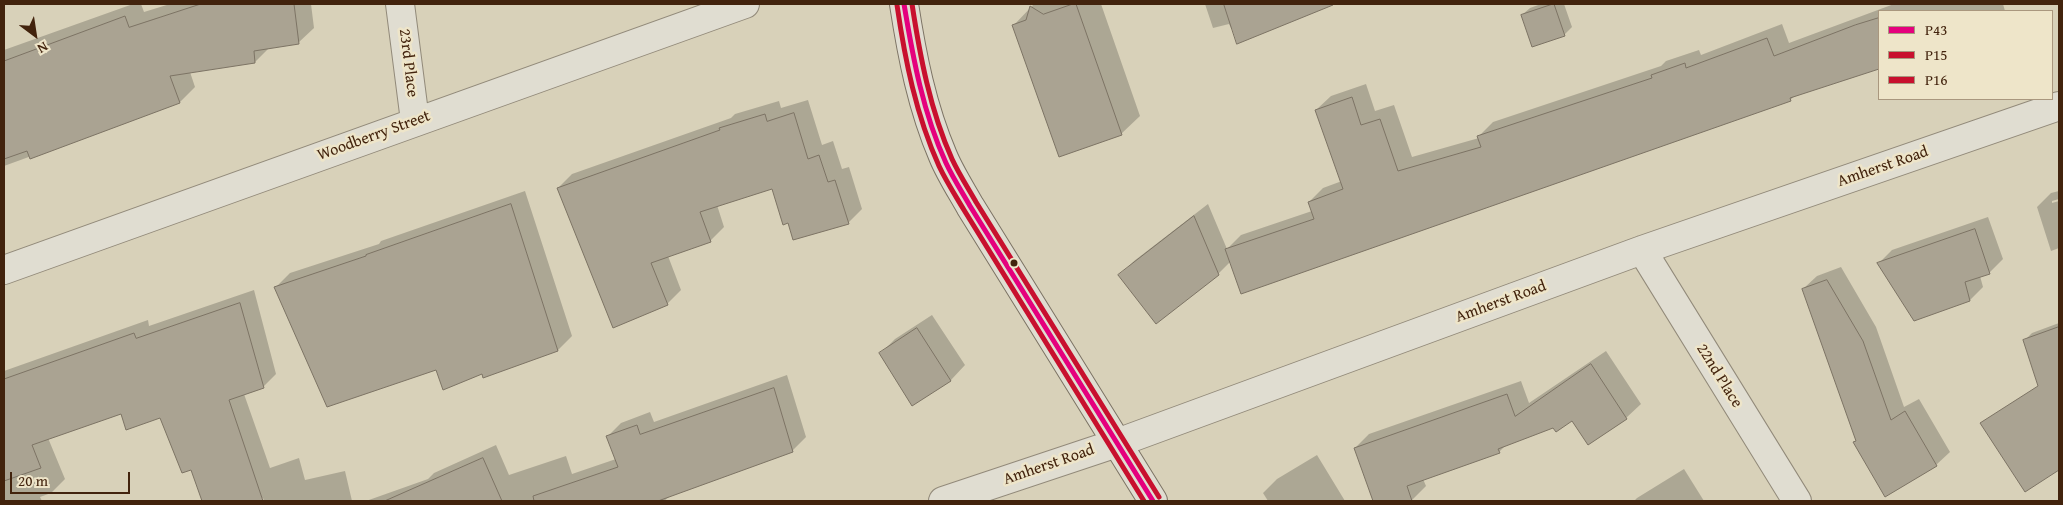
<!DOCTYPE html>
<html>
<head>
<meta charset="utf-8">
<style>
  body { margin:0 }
  #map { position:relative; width:2063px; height:505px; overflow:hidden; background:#d8d1b9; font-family:"Gentium Book Plus",serif }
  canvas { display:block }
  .frame { position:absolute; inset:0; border:5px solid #42230d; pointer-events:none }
  .legend { position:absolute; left:1878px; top:10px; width:175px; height:90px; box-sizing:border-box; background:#eee5c9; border:1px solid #a9977e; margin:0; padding:6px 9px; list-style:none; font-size:15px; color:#42230d }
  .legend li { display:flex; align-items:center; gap:10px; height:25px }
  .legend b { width:25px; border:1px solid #a9977e }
  .north { position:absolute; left:10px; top:10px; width:50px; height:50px; -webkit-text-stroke:4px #eee5c9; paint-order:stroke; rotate:149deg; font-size:14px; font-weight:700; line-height:20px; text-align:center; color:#42230d }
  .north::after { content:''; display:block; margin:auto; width:18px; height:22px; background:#42230d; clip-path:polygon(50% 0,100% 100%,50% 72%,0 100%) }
  .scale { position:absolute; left:10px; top:472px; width:120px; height:22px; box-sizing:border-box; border:2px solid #42230d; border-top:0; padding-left:6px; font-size:15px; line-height:18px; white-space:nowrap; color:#42230d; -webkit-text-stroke:4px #eee5c9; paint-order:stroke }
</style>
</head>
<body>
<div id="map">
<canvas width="2063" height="505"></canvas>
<div class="frame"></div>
<ul class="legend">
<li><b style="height:6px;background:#e5007d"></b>P43</li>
<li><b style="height:6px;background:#c8102e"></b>P15</li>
<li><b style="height:6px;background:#c8102e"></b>P16</li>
</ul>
<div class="north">N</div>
<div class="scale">20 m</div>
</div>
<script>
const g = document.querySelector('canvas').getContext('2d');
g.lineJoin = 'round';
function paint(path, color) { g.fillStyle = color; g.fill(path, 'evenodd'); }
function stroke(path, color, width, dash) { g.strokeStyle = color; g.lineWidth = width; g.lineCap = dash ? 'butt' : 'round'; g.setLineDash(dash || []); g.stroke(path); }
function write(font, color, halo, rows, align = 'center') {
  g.font = font + ' "Gentium Book Plus",serif'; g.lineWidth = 5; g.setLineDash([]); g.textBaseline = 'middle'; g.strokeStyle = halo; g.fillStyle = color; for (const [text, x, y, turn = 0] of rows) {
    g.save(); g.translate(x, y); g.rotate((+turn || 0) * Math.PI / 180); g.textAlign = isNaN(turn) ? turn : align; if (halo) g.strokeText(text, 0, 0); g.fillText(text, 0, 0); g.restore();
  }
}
paint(new Path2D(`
  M133 4H141L144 12 170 4H311L314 28 298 43 270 47 255 62 190 72 195 87 180 102 4 166V50Z
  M1034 4H1101L1140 116 1121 134 1014 25Z
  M1205 4H1321L1313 12 1231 28 1229 24 1213 28Z
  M1541 4H1564L1572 27 1564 35 1522 15 1530 8Z
  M1894 4H2003L2005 11H1879V67L1796 95 1790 100 1231 261 1218 274 1120 275 1134 261 1208 204 1227 249 1241 235 1312 211 1309 202 1323 188 1342 181 1316 110 1331 96 1366 84 1375 111 1394 105 1412 157 1479 138V136L1493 122 1661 66 1666 61 1699 50 1701 55 1782 24 1789 43Z
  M808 100 822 145 833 141 842 169 849 167 862 209 848 223 773 188 717 205 724 227 710 241 668 256 681 290 667 304 558 188 572 174 731 118 735 114 779 101 781 108Z
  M525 191 572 336 558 350 484 376 482 373 437 368 276 287 290 273 379 244 381 241Z
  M2059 191V199L2052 201V203L2059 201V248L2051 251 2037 207 2051 193Z
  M1988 217 2003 259 1990 272 1980 276 1983 287 1970 300 1914 319 1878 264 1892 250Z
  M1841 267 1876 327 1904 407 1919 399 1950 452 1936 465 1854 443 1857 440 1803 289 1817 276Z
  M254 290 276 374 263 387 244 394 270 468 299 458 305 480 345 471 352 501H264L263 498 253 501H203L192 468 161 417 122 412 48 438 65 479 51 493 40 497 42 501H4V371L148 320 149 326Z
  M932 315 965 365 951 380 913 404 881 353 895 339Z
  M2059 323V355L2034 370 2024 341 2032 333Z
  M1606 351 1641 404 1626 418 1588 443 1572 419 1507 444 1499 452 1423 479 1426 486 1412 500 1374 501 1355 448 1369 434 1521 381 1529 403Z
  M787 375 806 437 792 451 670 496 664 501H366L428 479 434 473 496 445 509 475 566 456 572 474 616 459 608 436 621 423 650 412 654 422Z
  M1317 455 1345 501H1268L1263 493 1277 479Z
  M1684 469 1704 501H1634L1637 498Z`), '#0003');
const building = new Path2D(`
  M201 4H294L299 44 254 51 255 63 170 76 180 103 30 159 27 151 4 159V61L125 16 129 27Z
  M1073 4H1076L1122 135 1059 157 1012 25 1026 20 1030 6 1043 14Z
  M1224 4H1333V5L1237 44Z
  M1554 4 1565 36 1532 47 1521 15Z
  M1879 18V69L1790 98 1791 101 1241 294 1225 249 1314 219 1308 202 1343 189 1315 110 1352 97 1361 125 1380 119 1398 171 1481 147 1477 136 1652 78 1651 75 1685 63 1686 68 1767 38 1774 56 1855 25Z
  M794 113 808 159 819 155 828 182 835 180 849 224 793 240 788 223 783 225 772 189 700 212 711 242 651 263 668 305 613 328 557 188 720 130 719 128 765 114 767 121Z
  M511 204 558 351 483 378 482 374 443 390 436 370 327 407 274 287 366 256V255Z
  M1194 216 1219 275 1156 324 1118 275Z
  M1975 229 1990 274 1965 282 1970 301 1914 321 1877 263Z
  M1827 280 1863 341 1891 420 1905 411 1937 466 1885 497 1853 442 1856 441 1802 289Z
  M240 303 264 388 229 400 263 501H202L191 470 182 473 160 418 126 430 121 414 32 445 41 468 4 481V379L134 333 136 338Z
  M2059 327V470L2025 492 1980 423 2038 386 2023 340Z
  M917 328 951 381 912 406 879 353Z
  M1591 364 1627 419 1588 445 1572 421 1556 432 1553 428 1498 449 1500 453 1407 486 1412 501H1373L1354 448 1507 394 1515 416Z
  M774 388 793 452 658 501H534L533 496 618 467 606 436 637 425 640 434Z
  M483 458 502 501H385Z`);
paint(building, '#aaa392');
stroke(building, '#7c7364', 1);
const street = new Path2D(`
  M400 4 415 121
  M1642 250 1797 501
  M4 270 745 4
  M943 501 1117 443 1642 250 2059 106`);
const secondary = new Path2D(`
  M904 4C912 56 922 107 943 156 950 173 961 190 970 206L1153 501`);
stroke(street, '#928a7a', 30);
stroke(secondary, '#7c7364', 30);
stroke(street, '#e0ddd1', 28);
stroke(secondary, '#e0ddd1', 28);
stroke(new Path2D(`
  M904 4C913 58 923 113 946 163 953 178 962 192 970 206L1153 501`), '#e5007d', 5);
stroke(new Path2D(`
  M897 5C905 60 916 115 939 166 946 181 955 195 964 210L1144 501`), '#c8102e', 5);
stroke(new Path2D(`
  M912 4C920 56 930 110 952 159 959 174 968 188 976 202L1159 497`), '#c8102e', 5);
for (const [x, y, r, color] of [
  [1014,263,4.5,"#42230d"]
]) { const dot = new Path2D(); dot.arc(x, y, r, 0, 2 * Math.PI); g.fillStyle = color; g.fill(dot); stroke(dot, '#eee5c9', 2); }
write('16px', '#42230d', '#eee5c9', [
  ["23rd Place",408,63,83],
  ["Woodberry Street",374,136,-20],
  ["Amherst Road",1883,167,-19],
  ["Amherst Road",1501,302,-20],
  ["22nd Place",1719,376,58],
  ["Amherst Road",1049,465,-19]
]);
</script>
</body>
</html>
